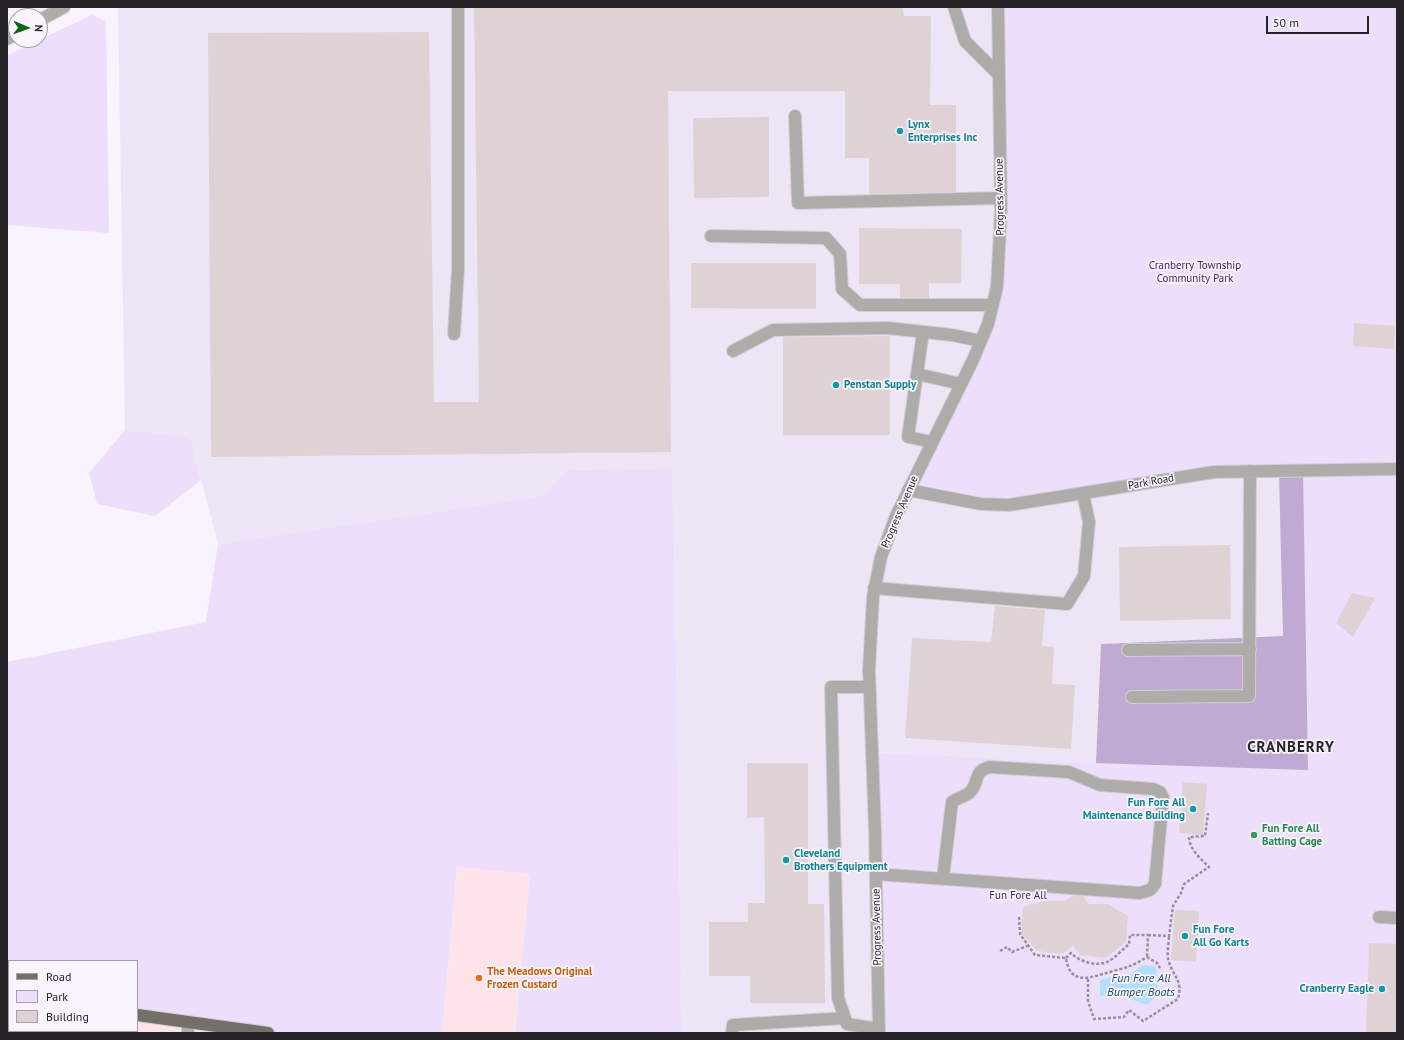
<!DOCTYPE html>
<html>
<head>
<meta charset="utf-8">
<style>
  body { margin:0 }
  #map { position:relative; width:1404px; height:1040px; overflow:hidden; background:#f8f3fc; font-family:"PT Sans",sans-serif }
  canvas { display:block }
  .frame { position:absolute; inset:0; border:8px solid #262428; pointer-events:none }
  .legend { position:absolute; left:8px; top:960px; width:130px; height:72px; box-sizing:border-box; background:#f8f3fc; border:1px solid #a4a0a7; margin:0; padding:5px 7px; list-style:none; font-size:12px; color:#262428 }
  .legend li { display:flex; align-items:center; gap:8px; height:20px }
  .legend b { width:20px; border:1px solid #a4a0a7 }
  .north { position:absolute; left:8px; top:8px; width:40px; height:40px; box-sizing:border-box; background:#f8f3fc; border:1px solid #a4a0a7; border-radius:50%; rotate:92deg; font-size:11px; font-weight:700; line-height:16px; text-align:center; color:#262428 }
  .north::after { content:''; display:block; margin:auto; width:14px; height:18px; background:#096913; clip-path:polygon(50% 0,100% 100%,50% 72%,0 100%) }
  .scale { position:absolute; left:1266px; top:16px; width:103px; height:18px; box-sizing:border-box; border:2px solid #262428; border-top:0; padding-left:5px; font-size:12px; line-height:14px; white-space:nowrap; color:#262428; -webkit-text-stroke:3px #f8f3fc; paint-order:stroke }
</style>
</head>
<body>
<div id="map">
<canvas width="1404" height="1040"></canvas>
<div class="frame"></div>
<ul class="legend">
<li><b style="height:5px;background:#747069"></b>Road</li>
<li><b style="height:11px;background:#eddefb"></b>Park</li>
<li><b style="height:11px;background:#ded2d5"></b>Building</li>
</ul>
<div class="north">N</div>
<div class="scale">50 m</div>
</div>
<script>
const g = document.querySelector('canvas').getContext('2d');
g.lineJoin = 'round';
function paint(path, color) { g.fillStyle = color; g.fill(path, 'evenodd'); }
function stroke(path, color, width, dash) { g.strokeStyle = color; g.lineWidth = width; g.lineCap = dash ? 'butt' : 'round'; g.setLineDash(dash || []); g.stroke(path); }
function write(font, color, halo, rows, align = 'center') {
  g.font = font + ' "PT Sans",sans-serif'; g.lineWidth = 3.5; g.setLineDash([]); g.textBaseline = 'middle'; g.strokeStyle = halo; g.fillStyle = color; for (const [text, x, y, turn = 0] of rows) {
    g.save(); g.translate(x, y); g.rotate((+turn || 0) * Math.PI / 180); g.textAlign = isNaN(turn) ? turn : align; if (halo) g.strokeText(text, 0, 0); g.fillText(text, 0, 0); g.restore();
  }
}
paint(new Path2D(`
  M457 867 530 874 515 1033H442Z
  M7 998H9V1031H137V1015L268 1033H7Z`), '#fee4ea');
paint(new Path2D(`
  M118 7H998L1202 473 1279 471 1283 636 1101 644 1096 763 872 752 879 1033H682L673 468 566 470 542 496 218 544 190 436 125 430Z`), '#ede5f5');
paint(new Path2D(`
  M998 7H1397V1033H879L872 752 1095 763 1283 636 1278 471 1189 475 1022 504 908 490 993 305 998 83Z
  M92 15 106 21 109 233 7 225V55Z
  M125 430 190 436 201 480 155 516 97 504 89 473Z
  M673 468 682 1033H515L530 874 457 867 442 1033H268L137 1015V961H9V998H7V662L206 622 218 544 542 496 566 470Z`), '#eddefb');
paint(new Path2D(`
  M1303 470 1308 770 1096 763 1101 644 1283 636 1279 471Z`), '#c0a9d3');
paint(new Path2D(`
  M1142 965 1154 966 1156 968 1158 995 1147 1005 1128 998 1129 996 1120 992 1100 996V980L1117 975 1131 974Z`), '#b3dffe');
paint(new Path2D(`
  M474 7H903L904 16H931L930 105H956V192L869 194V158H845V91H668L671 452 211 457 208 33 429 32 434 402H479Z
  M769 117V197L694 198 693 118Z
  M859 228 962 229 961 283H929V298H900V284H859Z
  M691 263H816V309L691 308Z
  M1354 323 1395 326 1394 349 1353 346Z
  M890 336V435H783V337Z
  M1230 545 1231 619 1120 621 1119 547Z
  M1352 593 1375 598 1353 637 1336 623Z
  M995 606 1045 610 1042 646 1054 647 1052 684 1075 685 1071 749 905 738 912 638 991 642Z
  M747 763H808V904H824L825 1003H750V976H709V922H748V903H765L764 817 747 818Z
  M1183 782 1207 784 1203 835 1179 833Z
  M1073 896H1084L1088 904H1108L1128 916 1126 942 1106 958 1080 955 1073 945 1062 954 1037 951 1021 933 1023 907 1044 901H1064Z
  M1175 910 1199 911 1196 962 1171 960Z
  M1369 943 1397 944V1033H1366Z`), '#ded2d5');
const minor = new Path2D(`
  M954 7 965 41 998 74
  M40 20 64 7
  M7 39 16 34
  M795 116 798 203 1000 198
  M711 236 826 238 840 254 842 289 860 305H993
  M923 332 917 374 961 384
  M454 334 458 269V7
  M733 351 773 330 888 328 952 335 981 341
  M917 374 908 437 932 442
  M908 490 981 504 1009 505 1214 472 1397 469
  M874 588 1067 604 1084 576 1089 522 1083 494
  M1128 650 1250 649
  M869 687H831L838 998 847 1024 879 1029
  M1132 697 1249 696 1250 471
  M876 874 1140 893 1150 890 1155 884 1163 797 1160 792 1153 789 1100 785 1069 772 989 767C972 772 980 784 969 793 964 797 957 798 952 802L943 878
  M1379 917 1397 918
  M68 1033 69 1031
  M188 1033V1022
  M732 1033 733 1025 845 1018
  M879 1033 875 831 869 670 873 597 881 557 896 516 973 360 988 324 997 287 1001 211 998 7`);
const major = new Path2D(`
  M7 998H9
  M137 1015 268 1033`);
stroke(minor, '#d2ced6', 14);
stroke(major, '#d2ced6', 14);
stroke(new Path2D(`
  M1019 917 1020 934 1035 955 1066 958C1070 987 1091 977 1110 972 1127 967 1131 967 1147 957
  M1148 935 1169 936 1173 906 1181 893 1184 884 1209 867C1201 859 1189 849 1189 837L1205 836 1208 813
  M1000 951 1007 947 1012 952 1027 946
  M1147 957 1157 963 1160 968
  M1066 958 1071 953C1079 961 1095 967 1107 962 1114 959 1122 950 1129 944L1130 935H1148L1147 957
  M1088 979V1001L1094 1019 1124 1017 1129 1010 1143 1021 1178 999C1183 980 1174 978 1169 962 1166 955 1169 944 1169 936`), '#949197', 2.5, [3, 2]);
stroke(minor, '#aeaca8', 12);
stroke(major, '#747069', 12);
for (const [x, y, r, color] of [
  [900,131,4,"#0f9aa8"],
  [836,385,4,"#0f9aa8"],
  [1193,809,4,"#0f9aa8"],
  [1254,835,4,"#2e9e5b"],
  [786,860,4,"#0f9aa8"],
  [1185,936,4,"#0f9aa8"],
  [479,978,4,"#e8710a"],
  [1382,989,4,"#0f9aa8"]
]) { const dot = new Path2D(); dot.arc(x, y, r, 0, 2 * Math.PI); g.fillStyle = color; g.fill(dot); stroke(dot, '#f8f3fc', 1.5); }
write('bold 11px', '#0d838f', '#f8f3fc', [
  ["Lynx",908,125],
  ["Enterprises Inc",908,138],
  ["Penstan Supply",844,385],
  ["Fun Fore All",1185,803,"right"],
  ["Maintenance Building",1185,816,"right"],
  ["Cleveland",794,854],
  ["Brothers Equipment",794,867],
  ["Fun Fore",1193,930],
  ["All Go Karts",1193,943],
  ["Cranberry Eagle",1374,989,"right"]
], 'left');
write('11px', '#262428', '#f8f3fc', [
  ["Progress Avenue",1000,197,-91],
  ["Park Road",1151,482,-10],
  ["Progress Avenue",900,512,-67],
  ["Progress Avenue",877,927,-91]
]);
write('11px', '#432558', '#f8f3fc', [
  ["Cranberry Township",1195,266],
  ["Community Park",1195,279],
  ["Fun Fore All",1018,896]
]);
write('bold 11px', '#27864d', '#f8f3fc', [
  ["Fun Fore All",1262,829],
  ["Batting Cage",1262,842]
], 'left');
write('bold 11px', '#c56008', '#f8f3fc', [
  ["The Meadows Original",487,972],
  ["Frozen Custard",487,985]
], 'left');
write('italic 12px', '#194d6b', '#f8f3fc', [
  ["Fun Fore All",1141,979],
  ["Bumper Boats",1141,993]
]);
g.letterSpacing = '1px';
write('bold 15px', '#262428', '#f8f3fc', [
  ["CRANBERRY",1291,748]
]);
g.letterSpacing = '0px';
</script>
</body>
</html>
